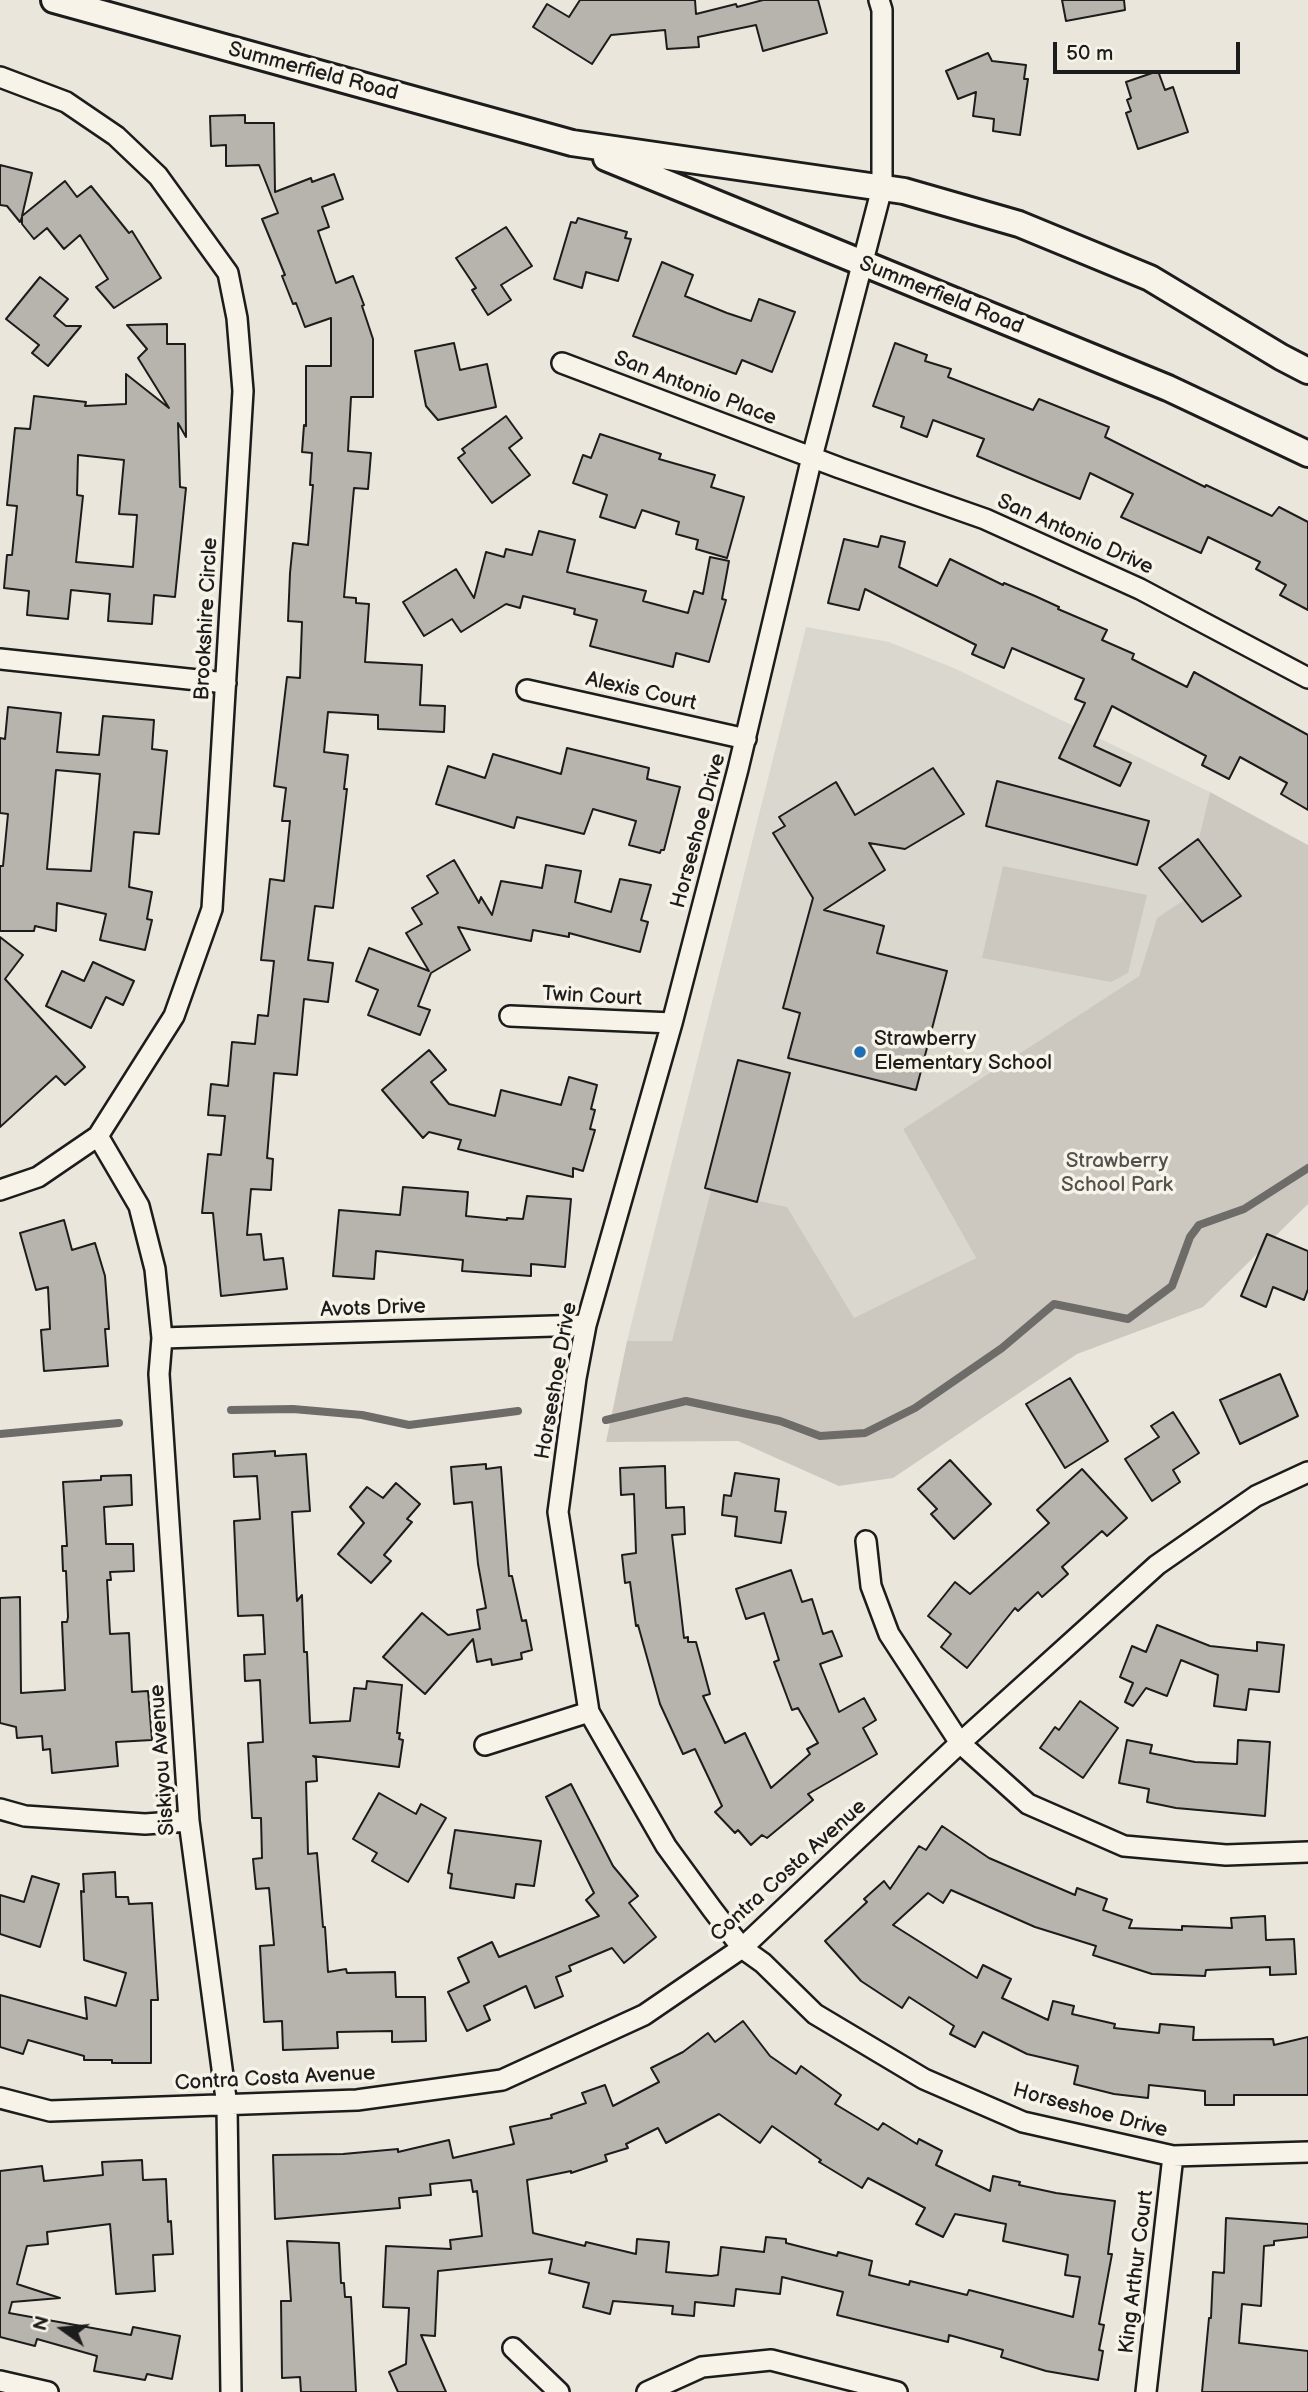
<!DOCTYPE html>
<html>
<head>
<meta charset="utf-8">
<style>
  body { margin:0 }
  #map { position:relative; width:1308px; height:2392px; overflow:hidden; background:#eae6dc; font-family:"Balsamiq Sans",sans-serif }
  canvas { display:block }
  .north { position:absolute; left:28px; top:2294px; width:70px; height:70px; -webkit-text-stroke:5px #f7f3e8; paint-order:stroke; rotate:285deg; font-size:19px; font-weight:700; line-height:28px; text-align:center; color:#1c1c1c }
  .north::after { content:''; display:block; margin:auto; width:24px; height:32px; background:#1c1c1c; clip-path:polygon(50% 0,100% 100%,50% 72%,0 100%) }
  .scale { position:absolute; left:1053px; top:42px; width:187px; height:32px; box-sizing:border-box; border:4px solid #1c1c1c; border-top:0; padding-left:9px; font-size:21px; line-height:24px; white-space:nowrap; color:#1c1c1c; -webkit-text-stroke:5px #f7f3e8; paint-order:stroke }
</style>
</head>
<body>
<div id="map">
<canvas width="1308" height="2392"></canvas>
<div class="north">N</div>
<div class="scale">50 m</div>
</div>
<script>
const g = document.querySelector('canvas').getContext('2d');
g.lineJoin = 'round';
function paint(path, color) { g.fillStyle = color; g.fill(path, 'evenodd'); }
function stroke(path, color, width, dash) { g.strokeStyle = color; g.lineWidth = width; g.lineCap = dash ? 'butt' : 'round'; g.setLineDash(dash || []); g.stroke(path); }
function write(font, color, halo, rows, align = 'center') {
  g.font = font + ' "Balsamiq Sans",sans-serif'; g.lineWidth = 7; g.setLineDash([]); g.textBaseline = 'middle'; g.strokeStyle = halo; g.fillStyle = color; for (const [text, x, y, turn = 0] of rows) {
    g.save(); g.translate(x, y); g.rotate((+turn || 0) * Math.PI / 180); g.textAlign = isNaN(turn) ? turn : align; if (halo) g.strokeText(text, 0, 0); g.fillText(text, 0, 0); g.restore();
  }
}
paint(new Path2D(`
  M806 627 889 642 956 669 1210 792 1184 901 1157 918 1139 976 903 1129 976 1258 810 1341H627Z`), '#dad7ce');
paint(new Path2D(`
  M1210 792 1308 845V1204L1203 1307 1077 1354 893 1478 839 1486 738 1441 606 1442 627 1341H672L711 1191 787 1207 854 1318 976 1258 903 1129 1139 976 1157 918 1184 900Z
  M1003 866 1147 895 1128 973 1111 982 982 958Z`), '#ccc8c0');
stroke(new Path2D(`
  M231 1410 293 1409 362 1415 409 1425 518 1411
  M606 1420 686 1401 780 1421 820 1436 865 1433 915 1408 1002 1348 1054 1304 1128 1319 1172 1286 1190 1237 1199 1225 1244 1209 1308 1168
  M0 1434 119 1423`), '#6d6c68', 8);
const building = new Path2D(`
  M580 0H695L696 14 736 4 737 7 763 0H818L827 33 763 51 756 25 698 37 699 47 667 49 665 30 611 35 592 64 533 27 547 4 569 17Z
  M1062 0H1124L1125 10 1066 21Z
  M988 53 992 61 1026 65 1024 79H1028L1020 135 993 131 994 119 973 116 976 92 958 99 946 71Z
  M1158 71 1165 90 1173 87 1188 132 1138 149 1126 113 1131 111 1127 100 1131 98 1126 82Z
  M245 115V123H274L275 192 311 178 312 182 334 174 343 199 322 207 329 227 318 231 336 283 353 276 364 305 362 306 373 339V397H351L348 451 371 453 368 489 354 488 344 597 356 598V603L369 604 365 662 422 665 420 705 445 706 444 732 378 729V715L328 712 324 752 348 755 344 789H347L333 908 315 906 308 960 333 963 328 1002 304 999 297 1075 274 1073 267 1158 273 1159 271 1190 251 1189 247 1235 261 1234 264 1260 283 1258 287 1289 221 1296 213 1213H202L208 1154 221 1155 225 1116 208 1115 211 1084 228 1086 232 1042 255 1044 258 1015 268 1016 274 961 261 960 270 879 284 881 290 821H282L286 788 274 786 287 677 300 678 302 622 288 621 290 573 293 543 308 545 313 485H310L312 453 302 452 304 425 306 426V366H331V318L305 327 296 303 293 304 282 276 285 275 262 219 278 213 259 165 226 166V145L211 146 210 116Z
  M0 165 32 173 22 216 65 181 77 197 91 186 129 233 132 231 161 278 114 308 96 287 108 279 80 235 64 249 47 228 34 239 22 224V217L20 222 7 206 0 205Z
  M578 218 627 232 625 238 631 239 618 281 586 272 582 288 554 279 571 222 576 223Z
  M506 227 532 266 501 285 511 300 488 315 472 290 476 288 456 258Z
  M662 262 693 275 685 296 727 313 751 321 759 299 795 312 772 372 742 360 736 374 633 336Z
  M40 277 68 299 54 316 66 326H81L48 366 32 353 39 345 6 319Z
  M167 324V344H185L186 437 178 423 180 487 186 488 175 597 154 595 152 624 108 621 110 594 71 590 68 619 27 615 29 591 4 588 7 555H12L17 506 7 505 15 428 30 429 34 396 86 402 85 406 126 404V374L169 408 138 358 147 349 127 325ZM78 455 124 460 119 514 137 515 133 567 76 562 83 496 77 495Z
  M454 343 460 370 487 364 496 407 438 420 426 406 415 351Z
  M895 343 927 355 925 361 951 369 948 377 1033 410 1039 399 1109 427 1105 437 1205 487 1206 485 1272 516 1279 507 1308 522V610L1280 595 1286 585 1256 569 1260 562 1208 537 1201 553 1121 517 1133 494 1090 473 1080 499 977 456 984 439 933 420 927 437 901 427 904 417 873 406Z
  M506 416 522 438 509 448 530 475 492 503 458 458 465 453 462 449Z
  M600 434 661 454 659 459 715 475 711 487 744 497 727 558 696 549 698 540 676 534 679 522 642 510 635 528 600 517 607 495 573 483 583 455 591 458Z
  M539 531 575 540 567 572 646 591 643 601 688 613 694 591 703 594 710 557 729 561 722 599 726 600 709 662 676 653 673 667 590 646 597 620 574 614 575 609 523 596 520 608 506 604 461 632 452 619 424 636 403 602 456 569 474 598 486 552 504 557 506 549 532 555Z
  M881 536 905 542 899 567 937 586 950 559 1003 585 1004 583 1035 596 1059 607 1058 609 1107 630 1102 640 1134 654 1132 659 1187 687 1194 672 1308 735V810L1281 794 1287 783 1240 757 1229 779 1202 765 1206 756 1112 706 1094 746 1131 763 1120 786 1059 758 1085 703 1075 699 1084 679 1012 648 1004 668 972 654 976 645 865 589 859 610 828 603 844 539 878 547Z
  M8 707 61 713 57 752 99 755 103 716 154 720 152 749 167 751 159 834 134 832 129 887 152 892 147 919 152 920 145 950 100 940 106 914 57 903 56 931 35 926 34 931H0V866H3L8 814 0 813V738L5 739ZM56 770 100 774 91 871 47 869Z
  M567 748 649 768 647 779 680 787 664 850H661L660 853 629 845 636 821 593 809 584 834 517 817 514 828 436 804 448 766 485 778 493 754 561 774Z
  M933 768 964 814 905 849 869 843 885 870 824 910 884 926 877 953 947 971 916 1090 788 1058 800 1013 783 1008 813 898 773 833 785 826 779 817 836 782 855 815Z
  M997 781 1149 821 1137 865 986 826Z
  M1198 839 1241 896 1202 922 1159 868Z
  M454 860 479 903 481 897 492 915 501 881 542 888 546 865 581 871 575 902 611 912 620 879 651 885 641 920 648 922 640 952 569 933V937L533 930 531 941 458 927 470 950 431 973 418 1006 430 1010 420 1035 368 1015 378 990 356 981 369 948 429 971 406 933 422 924 412 908 438 893 427 876Z
  M0 937 23 955 5 979 85 1067 65 1085 56 1076 0 1127Z
  M93 962 134 981 123 1005 106 997 91 1028 46 1006 62 971 84 981Z
  M429 1050 446 1070 431 1082 449 1104 495 1116 501 1090 561 1105 569 1077 597 1085 591 1109 595 1110 590 1129 595 1130 583 1171 573 1168V1177L458 1149 461 1140 429 1132 423 1138 382 1090Z
  M738 1060 790 1073 757 1202 705 1188Z
  M403 1187 468 1192 466 1216 507 1220V1218L523 1219 527 1196 571 1199 565 1267 531 1264V1276L462 1271 463 1260 376 1251 374 1279 333 1276 339 1210 400 1215Z
  M64 1220 72 1250 95 1243 105 1276 109 1329H105L108 1366 44 1371 41 1330 50 1329 48 1287 36 1290 20 1233Z
  M1267 1234 1308 1251V1289L1304 1300 1273 1287 1266 1307 1241 1296Z
  M1280 1374 1298 1416 1240 1444 1220 1400Z
  M1070 1378 1108 1441 1065 1468 1026 1404Z
  M1173 1412 1199 1453 1173 1470 1180 1482 1152 1501 1125 1459 1159 1437 1151 1426Z
  M275 1451V1456L306 1454 310 1511 292 1512 297 1601 302 1595 304 1652H307L310 1723 350 1721 354 1688 366 1689 367 1681 402 1685 397 1733H400L399 1739 403 1740 399 1767 313 1756 316 1758 317 1781 306 1782 308 1854 317 1853 323 1927H325L328 1972 346 1969 347 1973 395 1972 396 1997H425L426 2041 392 2042V2031L337 2032 338 2048 283 2050 282 2021 264 2022 260 1946 274 1945 269 1888 256 1889 253 1859 262 1858 261 1818H252L248 1743 263 1742 260 1680 245 1681 244 1655 265 1654 263 1615 238 1616 234 1521 260 1519 257 1476 234 1477 233 1454Z
  M950 1460 991 1504 954 1539 931 1514 937 1509 918 1489Z
  M486 1464V1469L501 1467 509 1576H512L522 1621 526 1620 532 1650 521 1653 522 1659 492 1665 491 1659 477 1662 473 1639 425 1694 383 1657 422 1613 448 1635 480 1629 477 1610 486 1608 478 1564 472 1502 454 1504 451 1467Z
  M665 1466 666 1508 684 1507 685 1534 672 1535 684 1638 688 1637V1642H696L710 1694 703 1696 725 1743 745 1733 771 1788 810 1754 807 1749 818 1743 798 1708 792 1710 774 1662 779 1660 764 1613 746 1619 736 1589 791 1570 802 1602 812 1599 823 1634 832 1631 842 1656 820 1664 839 1712 864 1698 876 1720 863 1728 877 1754 808 1794 813 1800 767 1838 762 1835 751 1845 738 1830 735 1833 715 1812 722 1806 695 1749 683 1754 660 1704 638 1625 636 1626 630 1582 625 1583 622 1555 636 1553 634 1494 621 1495 620 1468Z
  M1082 1469 1127 1518 1107 1536 1102 1531 1062 1567 1068 1574 1042 1597 1038 1592 1018 1611 1015 1608 967 1668 941 1647 951 1634 928 1616 955 1582 970 1594 1049 1523 1037 1510Z
  M735 1473 779 1479 775 1511 786 1512 781 1543 735 1536 737 1517 722 1515 724 1495 731 1496Z
  M131 1475 132 1505 104 1507 106 1544H133L134 1571 110 1572 111 1580H107L110 1634 129 1633 132 1692 148 1691 152 1740 116 1742 118 1766 52 1773 50 1749 43 1750 42 1736 17 1738 16 1727 0 1723V1598L20 1597 21 1693 65 1690 62 1622H67L68 1617 66 1571H63L62 1546H67L63 1482 101 1480V1476Z
  M396 1483 420 1504 407 1519 412 1522 384 1555 391 1561 371 1583 338 1554 364 1523 350 1507 367 1487 383 1498Z
  M1157 1625 1210 1646 1257 1651V1642L1284 1645 1279 1692 1249 1689 1246 1710 1214 1706 1218 1675 1181 1660 1167 1696 1146 1688 1133 1706 1125 1702 1133 1683 1120 1677 1132 1646 1146 1652Z
  M1080 1701 1118 1728 1083 1778 1040 1748 1055 1727 1059 1730Z
  M1127 1740 1152 1745 1150 1753 1195 1762 1237 1764 1238 1740 1270 1742 1265 1816 1176 1808 1147 1802 1149 1789 1119 1783Z
  M571 1784 613 1866 638 1896 629 1903 656 1937 624 1963 612 1948 569 1966 571 1971 556 1977 563 1996 535 2008 526 1986 484 2006 490 2020 467 2031 448 1992 469 1982 458 1958 492 1942 499 1957 599 1916 586 1900 594 1893 546 1797Z
  M379 1793 416 1814 421 1804 446 1818 408 1882 372 1861 377 1853 353 1839Z
  M942 1826 989 1858 1075 1895 1077 1888 1107 1899 1103 1910 1132 1920 1129 1928 1182 1930V1926L1232 1928 1231 1918 1265 1916 1266 1940 1294 1939 1296 1974 1270 1975V1967L1206 1970 1205 1976 1152 1974 1093 1955 1096 1946 1035 1927 951 1890 943 1903 928 1893 893 1925 977 1978 983 1965 1011 1979 1002 1998 1048 2020 1053 2001 1074 2006 1072 2014 1115 2024 1114 2028 1159 2033 1160 2024 1194 2027 1193 2040 1273 2039 1274 2045 1308 2037V2095H1234V2105H1205V2091L1149 2085 1148 2098 1114 2094 1074 2084 1078 2066 1027 2054 983 2032 975 2047 950 2034 954 2026 909 1997 902 2008 861 1981 825 1941 867 1902 864 1899 884 1881 890 1889 919 1846 926 1850Z
  M455 1830 541 1841 534 1886 516 1884 514 1898 450 1888 452 1874 448 1873Z
  M115 1872 116 1897H128L129 1904 152 1903 158 2000H151V2063H112V2060H84V2056L28 2040 23 2054 0 2047V1995L87 2019 85 1997 116 2006 126 1973 84 1960 81 1891 84 1892 83 1874Z
  M32 1876 59 1884 40 1947 0 1934V1895L24 1902Z
  M743 2021 770 2056 796 2074 801 2066 841 2095 835 2104 878 2130 883 2123 917 2144 919 2139 942 2151 936 2165 990 2191 993 2176 1020 2182 1019 2185 1056 2193 1115 2201 1108 2254H1112L1099 2324 1104 2325 1099 2350 1103 2351 1098 2380 1046 2371 1001 2357 1003 2350 949 2335 948 2342 837 2315 843 2292 782 2277 780 2294 736 2289 734 2306 695 2302 694 2316 672 2314 673 2306 613 2301 610 2314 583 2307 589 2283 549 2273 552 2259 438 2271 435 2336 421 2335 446 2392H398L389 2372 406 2364 409 2308 383 2307 386 2246 451 2249 450 2240 482 2236 477 2191 473 2192 471 2180 430 2184 431 2195 399 2198 400 2208 275 2219 273 2155 343 2154 398 2149V2152L449 2140 453 2158 514 2144 510 2127 552 2118 551 2115 586 2103 582 2093 605 2085 613 2106 659 2082 651 2068 683 2052 708 2033 715 2042ZM719 2114 760 2143 772 2126 821 2160 819 2162 862 2188 868 2178 925 2208 916 2224 943 2237 955 2214 1006 2224 1003 2241 1068 2255 1065 2275 1080 2277 1073 2317 969 2290 967 2295 910 2281 909 2285 869 2275 872 2261 838 2252 837 2256 786 2243V2239L766 2237 764 2252 721 2247 718 2275 711 2276 666 2272 669 2242 637 2239 636 2254 586 2242 585 2246 533 2233 527 2180 571 2171V2173L607 2161 605 2155 628 2148 626 2144 658 2128 666 2143Z
  M142 2160 143 2180 166 2179 168 2222 171 2221 173 2254 153 2255 155 2291 116 2294 110 2224 47 2232 48 2244 27 2246 17 2284 60 2298 12 2302 9 2313 131 2335 133 2327 180 2336 172 2379 147 2374 145 2380 94 2371 97 2356 37 2339 35 2346 0 2337V2171L42 2166 44 2181 103 2175 102 2162Z
  M1226 2218 1308 2224V2237L1274 2241V2245L1264 2246 1261 2306 1242 2304 1239 2343 1308 2351V2392H1202L1209 2318H1211L1213 2272 1224 2273Z
  M287 2241 339 2243 341 2283H344L345 2297H351L356 2392H301L300 2377 282 2378 281 2301H291Z`);
paint(building, '#b6b4ac');
stroke(building, '#1c1c1c', 2);
const minor = new Path2D(`
  M879 0 882 10V188L812 457 738 769 672 1023 586 1325 576 1378 558 1512 589 1712 666 1846 712 1909 742 1948 763 1963 815 2014 924 2079 1023 2122 1173 2156 1308 2152
  M0 77 66 102 116 136 158 176 228 273 237 318 243 391 212 909 174 1016 98 1136 38 1177 0 1190
  M562 363 840 468 985 519 1140 589 1308 678
  M0 659 226 683
  M527 690 746 739
  M510 1016 672 1023
  M98 1136 139 1206 155 1269 162 1338 159 1374 189 1821 227 2106 231 2392
  M162 1338 586 1325
  M866 1541 871 1586 889 1634 960 1743 1028 1804 1124 1846 1226 1855 1308 1852
  M485 1745 589 1712
  M0 1809 25 1816 145 1824 189 1821
  M0 2098 50 2111 357 2100 502 2080 644 2015 742 1948 960 1743 1157 1565 1256 1496 1308 1472
  M513 2348 559 2392
  M0 2381 48 2392
  M647 2392 702 2367 771 2360 897 2392
  M1146 2392 1173 2156`);
const tertiary = new Path2D(`
  M54 0 572 143 904 191 1019 224 1150 278 1281 357 1308 371
  M606 158 1168 388 1308 454`);
stroke(minor, '#1c1c1c', 24);
stroke(tertiary, '#1c1c1c', 30);
stroke(minor, '#f7f3e8', 19);
stroke(tertiary, '#f7f3e8', 24);
for (const [x, y, r, color] of [
  [860,1052,7,"#1f6fb2"]
]) { const dot = new Path2D(); dot.arc(x, y, r, 0, 2 * Math.PI); g.fillStyle = color; g.fill(dot); stroke(dot, '#f7f3e8', 2.5); }
write('21px', '#1c1c1c', '#f7f3e8', [
  ["Summerfield Road",313,72,15],
  ["Summerfield Road",941,296,22],
  ["San Antonio Place",695,389,21],
  ["San Antonio Drive",1075,535,24],
  ["Brookshire Circle",207,619,-87],
  ["Alexis Court",641,692,13],
  ["Horseshoe Drive",699,831,-75],
  ["Twin Court",592,997,3],
  ["Avots Drive",373,1309,-2],
  ["Horseshoe Drive",557,1381,-80],
  ["Siskiyou Avenue",163,1760,-94],
  ["Contra Costa Avenue",789,1871,-42],
  ["Contra Costa Avenue",275,2079,-3],
  ["Horseshoe Drive",1090,2111,15],
  ["King Arthur Court",1137,2272,-83]
]);
write('21px', '#1c1c1c', '#f7f3e8', [
  ["Strawberry",874,1040],
  ["Elementary School",874,1064]
], 'left');
write('21px', '#51504d', '#f7f3e8', [
  ["Strawberry",1117,1162],
  ["School Park",1117,1186]
]);
</script>
</body>
</html>
